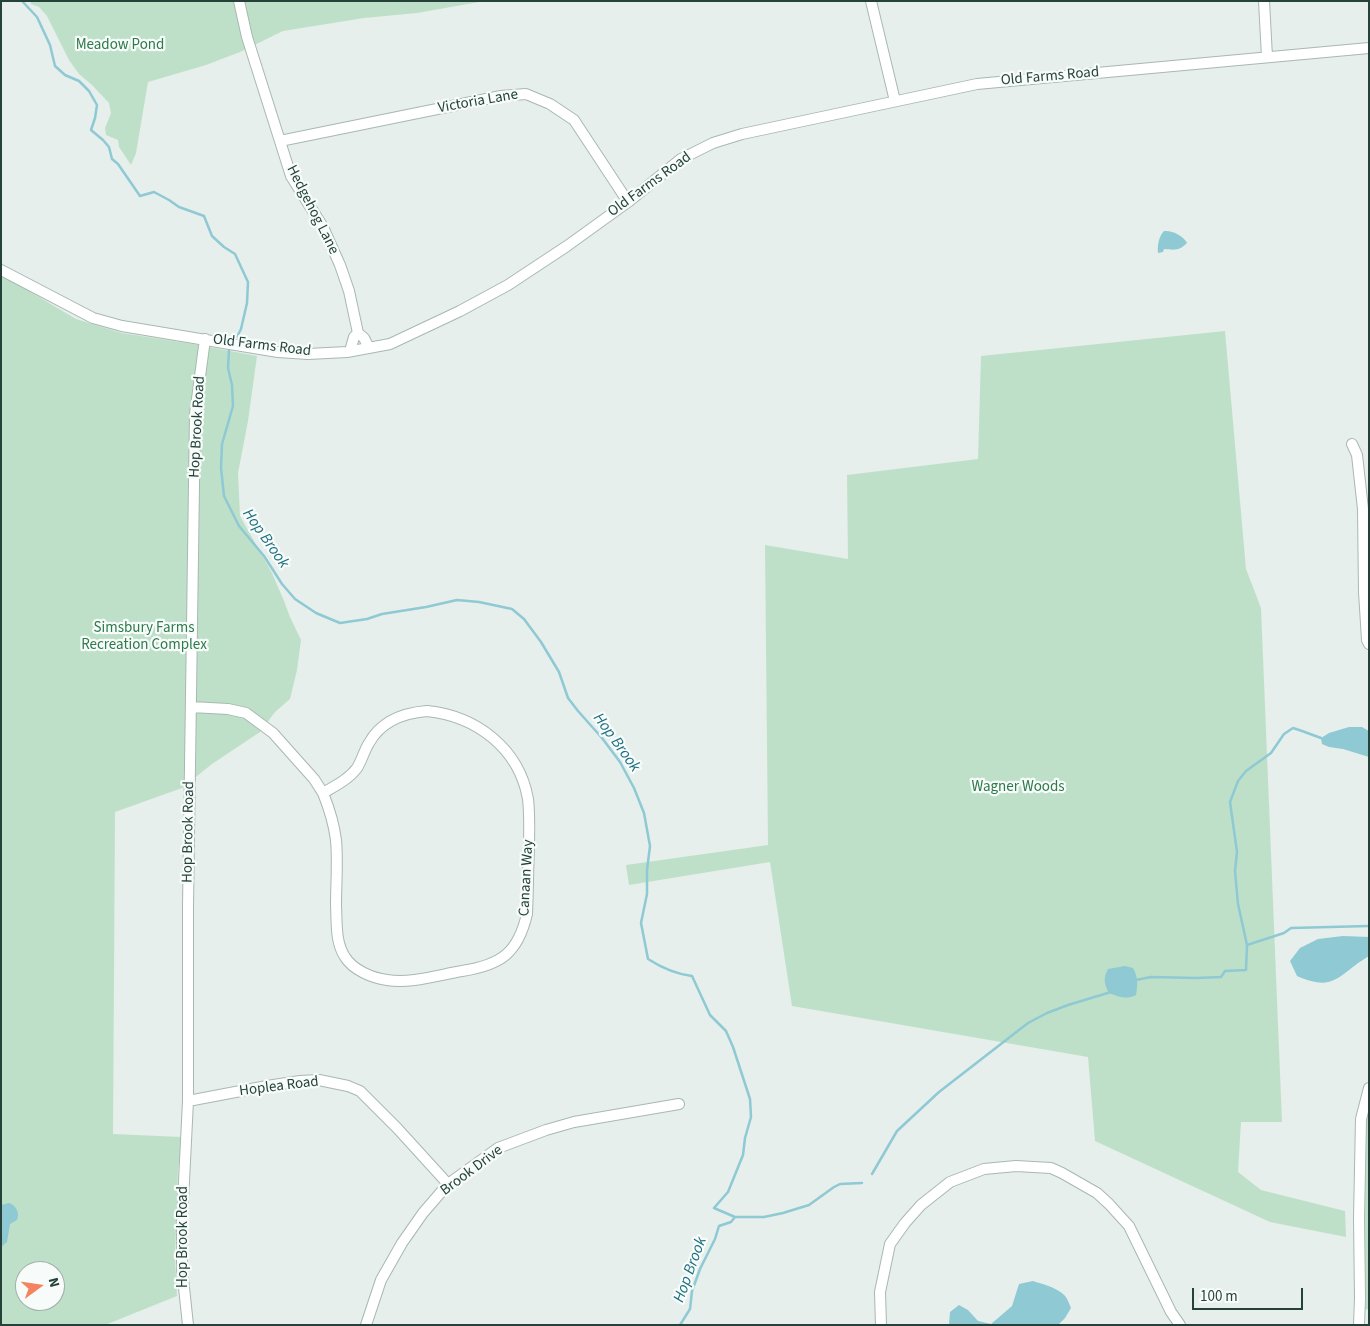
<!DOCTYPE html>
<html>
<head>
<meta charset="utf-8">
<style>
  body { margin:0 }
  #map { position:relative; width:1370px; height:1326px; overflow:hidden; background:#e6efeb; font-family:"Source Sans 3",sans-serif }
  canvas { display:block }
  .frame { position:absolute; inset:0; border:2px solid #24423a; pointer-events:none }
  .north { position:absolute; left:15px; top:1261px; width:50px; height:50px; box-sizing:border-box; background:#f7fbf9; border:1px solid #a3b1ad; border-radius:50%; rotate:76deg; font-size:14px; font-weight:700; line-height:20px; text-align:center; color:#24423a }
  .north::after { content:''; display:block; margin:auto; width:18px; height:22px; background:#f4845f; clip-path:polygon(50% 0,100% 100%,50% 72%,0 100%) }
  .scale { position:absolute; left:1192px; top:1288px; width:111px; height:22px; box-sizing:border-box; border:2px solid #24423a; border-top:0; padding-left:6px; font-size:15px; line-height:18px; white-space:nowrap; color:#24423a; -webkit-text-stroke:4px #f7fbf9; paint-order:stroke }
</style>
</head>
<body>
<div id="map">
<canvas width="1370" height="1326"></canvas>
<div class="frame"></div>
<div class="north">N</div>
<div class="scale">100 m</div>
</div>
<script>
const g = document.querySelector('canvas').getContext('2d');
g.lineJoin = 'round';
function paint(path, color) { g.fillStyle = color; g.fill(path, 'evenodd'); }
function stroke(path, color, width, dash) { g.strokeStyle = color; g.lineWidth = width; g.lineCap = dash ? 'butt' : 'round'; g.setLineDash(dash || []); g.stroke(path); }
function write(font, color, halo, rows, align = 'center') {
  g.font = font + ' "Source Sans 3",sans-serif'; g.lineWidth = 4.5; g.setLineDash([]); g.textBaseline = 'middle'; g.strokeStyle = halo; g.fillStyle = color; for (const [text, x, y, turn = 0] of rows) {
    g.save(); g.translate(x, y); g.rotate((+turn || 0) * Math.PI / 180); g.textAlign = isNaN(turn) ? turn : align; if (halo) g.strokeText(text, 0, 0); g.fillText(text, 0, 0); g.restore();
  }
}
paint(new Path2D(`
  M31 1H485L417 13 364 18 283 31 240 52 206 65 148 82 136 153 131 165 119 147 118 140 106 135 105 128 111 113 109 103 92 85 79 74 69 60 47 16 39 7 31 4Z
  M1 276 12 281 76 319 122 333 193 344 257 356 248 421 238 473 240 516 272 573 284 601 290 617 301 640 297 670 290 699 275 712 260 732 212 764 182 788 115 812 113 1134 182 1137 178 1169 175 1258 177 1296 105 1325H1ZM25 1271H55V1301H25Z
  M1225 331 1246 569 1261 608 1282 1122H1241L1238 1172 1261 1190 1345 1211 1346 1237 1270 1222 1095 1141 1088 1057 792 1006 770 862 629 885 626 865 768 845 765 545 848 559 847 475 978 459 981 356Z
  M1369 1088V1309L1359 1311 1361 1119Z`), '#bfe0c8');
paint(new Path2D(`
  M1164 231C1172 230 1184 236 1187 243 1179 251 1175 250 1164 249L1163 252 1158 253C1157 246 1159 236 1164 231Z
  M1349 727H1362L1369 731V757L1343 749 1329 747 1322 744 1321 738 1329 733Z
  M1343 936 1369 937V956C1338 974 1336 993 1297 976L1290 961 1300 948 1318 939Z
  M1125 966 1133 968C1138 977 1138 985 1136 995 1127 1000 1119 997 1109 993 1104 984 1103 978 1108 969Z
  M9 1203C16 1205 20 1213 17 1220L10 1224 7 1242 1 1247V1205Z
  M1033 1281C1042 1284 1055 1287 1063 1294 1067 1297 1069 1303 1071 1308L1065 1318 1058 1325H949L950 1312 959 1305 968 1310 978 1321 991 1324 1012 1306 1019 1284Z`), '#8ec9d4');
stroke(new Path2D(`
  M22 1 37 17 50 45 55 66 65 75 79 81 89 91 97 105 95 118 91 130 103 140 109 147 112 159 118 164 140 196 154 192 169 200 179 207 204 216 212 236 224 247 235 254 248 282 247 303 241 329 237 337
  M229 350 228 368 232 385 233 406 222 444 221 468 224 496 239 526 264 556 282 584 295 599 316 613 340 623 367 619 382 614 426 607 457 600 479 602 512 609 524 619 541 642 559 672 568 698 578 711 602 738 620 762 634 788 644 813 650 846 647 870V894L641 923 648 959C662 968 675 974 692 976L710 1015 726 1031 733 1047 750 1099 751 1117 745 1138 743 1155 728 1192 714 1208 735 1217 731 1222 719 1226 715 1239 700 1269 692 1291 690 1309 680 1325
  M1247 945 1284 933 1291 928 1369 926
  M1136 980 1151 977 1196 978 1221 977 1225 971 1246 970 1247 945 1238 904 1235 871 1237 852 1230 802 1238 781 1246 771 1271 753 1284 734 1293 728 1302 731 1321 738
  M872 1174 897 1131 939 1092 1028 1023 1047 1013 1068 1005 1111 992
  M735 1217H764L783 1213 809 1205 834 1187 840 1184 862 1183`), '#8ec9d4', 2.5);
const minor = new Path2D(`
  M239 1 247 37 291 176 323 227 340 265 349 291 358 333 364 338 369 348
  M871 1 895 101
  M1264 1 1267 57
  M280 141 501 96 526 94 550 104 574 120 628 202
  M1 270 93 318 122 326 278 352 308 354 347 352 390 344 460 311 508 285 567 246 628 202 681 159 713 143 742 134 977 84 1369 48
  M350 351 354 337 358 333
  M1352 444 1357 455 1363 509 1364 592 1367 640 1369 644
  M191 707 228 709 246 713 273 733 314 779 323 793
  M427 711C476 716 519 748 528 799 530 816 529 832 529 849 528 870 528 892 527 914 518 953 501 965 462 971 438 975 411 984 387 980 372 978 353 970 345 957 335 942 337 922 336 905 336 884 338 862 336 840 334 824 329 808 323 793 335 786 349 779 357 768 362 760 364 751 369 743 381 721 403 713 427 711Z
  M188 1101 267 1086 300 1081 319 1080 348 1086 360 1091 397 1128 448 1184
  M188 1325 182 1269V1221L188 1101V906L195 414 205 339
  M366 1325 381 1280 402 1243 423 1213 448 1184 498 1148 546 1130 574 1122 679 1104
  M881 1325 880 1292 890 1244 905 1223 921 1205 950 1182 984 1169 1016 1166 1051 1168 1062 1173 1097 1193 1109 1204 1129 1226 1171 1312 1180 1325
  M1359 1325 1360 1298 1359 1218 1361 1119 1369 1088`);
stroke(minor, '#a8b8b2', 12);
stroke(minor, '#fff', 10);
write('15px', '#2d7a4b', '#f7fbf9', [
  ["Meadow Pond",120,46],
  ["Simsbury Farms",144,629],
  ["Recreation Complex",144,646],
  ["Wagner Woods",1018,788]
]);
write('15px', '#24423a', '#f7fbf9', [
  ["Old Farms Road",1050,77,-5],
  ["Victoria Lane",478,102,-10],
  ["Old Farms Road",650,185,-36],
  ["Hedgehog Lane",312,210,63],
  ["Old Farms Road",262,346,7],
  ["Hop Brook Road",198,427,-87],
  ["Hop Brook Road",189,832,-89],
  ["Canaan Way",527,878,-87],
  ["Hoplea Road",279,1087,-7],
  ["Brook Drive",472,1171,-37],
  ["Hop Brook Road",184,1237,-90]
]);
write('italic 16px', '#1c6f80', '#f7fbf9', [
  ["Hop Brook",265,539,55],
  ["Hop Brook",616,743,54],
  ["Hop Brook",691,1270,-70]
]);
</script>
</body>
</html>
